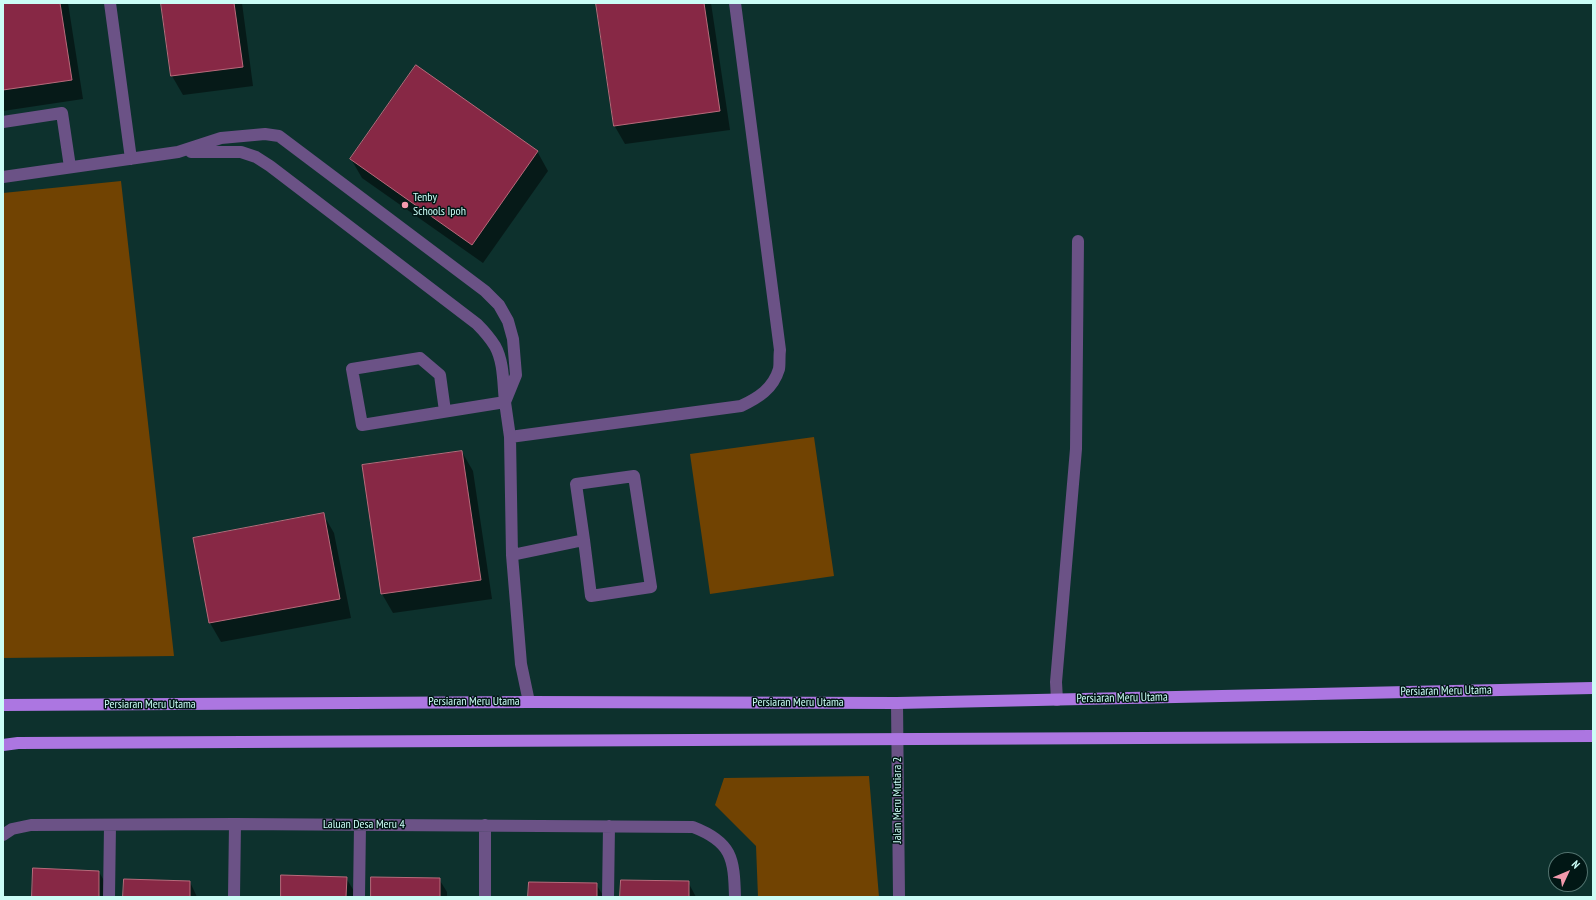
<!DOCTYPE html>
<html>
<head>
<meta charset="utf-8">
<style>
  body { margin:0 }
  #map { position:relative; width:1596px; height:900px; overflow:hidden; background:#0d312d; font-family:"PT Sans Narrow",sans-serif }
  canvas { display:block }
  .frame { position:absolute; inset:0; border:4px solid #cbfdf6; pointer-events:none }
  .north { position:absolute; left:1548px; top:852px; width:40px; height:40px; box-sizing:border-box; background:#011715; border:1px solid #52736f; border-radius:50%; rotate:46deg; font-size:11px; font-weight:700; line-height:16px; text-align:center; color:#cbfdf6 }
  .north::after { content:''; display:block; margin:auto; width:14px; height:18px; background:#f29aad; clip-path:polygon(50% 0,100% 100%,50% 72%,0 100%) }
</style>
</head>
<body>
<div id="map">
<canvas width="1596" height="900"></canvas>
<div class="frame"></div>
<div class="north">N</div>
</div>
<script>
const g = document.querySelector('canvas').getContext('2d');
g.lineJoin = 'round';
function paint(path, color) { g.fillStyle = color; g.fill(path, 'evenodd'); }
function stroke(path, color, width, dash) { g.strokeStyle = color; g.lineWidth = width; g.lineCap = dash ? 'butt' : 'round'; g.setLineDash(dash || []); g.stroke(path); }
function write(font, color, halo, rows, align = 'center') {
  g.font = font + ' "PT Sans Narrow",sans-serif'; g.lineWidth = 3; g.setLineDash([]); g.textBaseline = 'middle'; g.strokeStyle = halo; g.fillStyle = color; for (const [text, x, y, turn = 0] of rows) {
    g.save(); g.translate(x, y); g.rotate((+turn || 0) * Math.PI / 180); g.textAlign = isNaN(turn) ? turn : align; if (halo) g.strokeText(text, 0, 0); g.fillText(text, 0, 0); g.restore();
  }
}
paint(new Path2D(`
  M121 181 174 656 3 658V193Z
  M814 437 834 576 710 594 690 454Z
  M869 776 879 897H758L756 846 715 805 724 778Z`), '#714302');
paint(new Path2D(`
  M3 3H68L83 99 3 111Z
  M162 3H242L253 86 183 95 172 76Z
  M597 3H711L730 130 625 144 614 125Z
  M537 151 548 171 483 263 362 178 351 159Z
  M462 452 473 471 492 599 393 613 382 594 363 466Z
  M323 514 334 533 351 618 221 642 210 623 194 539Z
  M99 872 106 884V897H33Z
  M346 878 354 891V897H281Z
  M439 879 447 892V897H372Z
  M190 882 197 897H124Z
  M688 882 696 897H621Z
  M596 884 604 897H529Z`), '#0007');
const building = new Path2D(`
  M3 3H60L72 80 3 90Z
  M161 3H234L243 67 171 76Z
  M596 3H704L720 111 614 126Z
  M416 65 538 151 472 245 350 159Z
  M462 451 481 580 381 594 362 465Z
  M324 513 340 599 209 623 193 538Z
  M33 868 99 871V897H32Z
  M281 875 347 877 346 897H281Z
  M371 877 440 878V897H371Z
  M124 879 190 881V897H123Z
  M621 880 689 881V897H620Z
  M529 882 597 883V897H528Z`);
paint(building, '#872845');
stroke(building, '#b86a7b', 1);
stroke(new Path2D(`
  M110 3 131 159
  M3 122 62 113 70 167
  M191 152H241L256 157 270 166 477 324C484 331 490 338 495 346 504 362 503 384 505 402L362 425 352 369 420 358 440 375 445 411
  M3 177 178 152 221 138 265 134 279 136 485 291 499 305 508 321 513 339 516 375 505 402 510 437 512 555 521 664 529 702
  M510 437 741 406C758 398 773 389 779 369 780 363 779 356 780 350L735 3
  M512 555 584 540 591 596 651 587 634 476 576 484 584 540
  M1057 700 1056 682 1076 449 1078 241
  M897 703 899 897
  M3 835 12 829 31 825 235 824 693 827C732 842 734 858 735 897
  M109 897 110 825
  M234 897 235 824
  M359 897 360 825
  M485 897V825
  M608 897 609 826`), '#6b5286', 12);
stroke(new Path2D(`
  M3 705 529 702 897 703 1593 688
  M3 745 18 743 1593 736`), '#ac76e1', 12);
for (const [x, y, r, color] of [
  [405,205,4,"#f29aad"]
]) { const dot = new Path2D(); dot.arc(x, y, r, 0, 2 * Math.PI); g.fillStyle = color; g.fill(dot); stroke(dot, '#011715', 1.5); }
write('12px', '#cbfdf6', '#011715', [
  ["Tenby",413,198],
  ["Schools Ipoh",413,212]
], 'left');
write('12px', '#cbfdf6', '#011715', [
  ["Persiaran Meru Utama",1446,691,-1],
  ["Persiaran Meru Utama",1122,698,-1],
  ["Persiaran Meru Utama",474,702],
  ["Persiaran Meru Utama",798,703],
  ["Persiaran Meru Utama",150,705],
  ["Jalan Meru Mutiara 2",898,800,-90],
  ["Laluan Desa Meru 4",364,825]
]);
</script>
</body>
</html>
